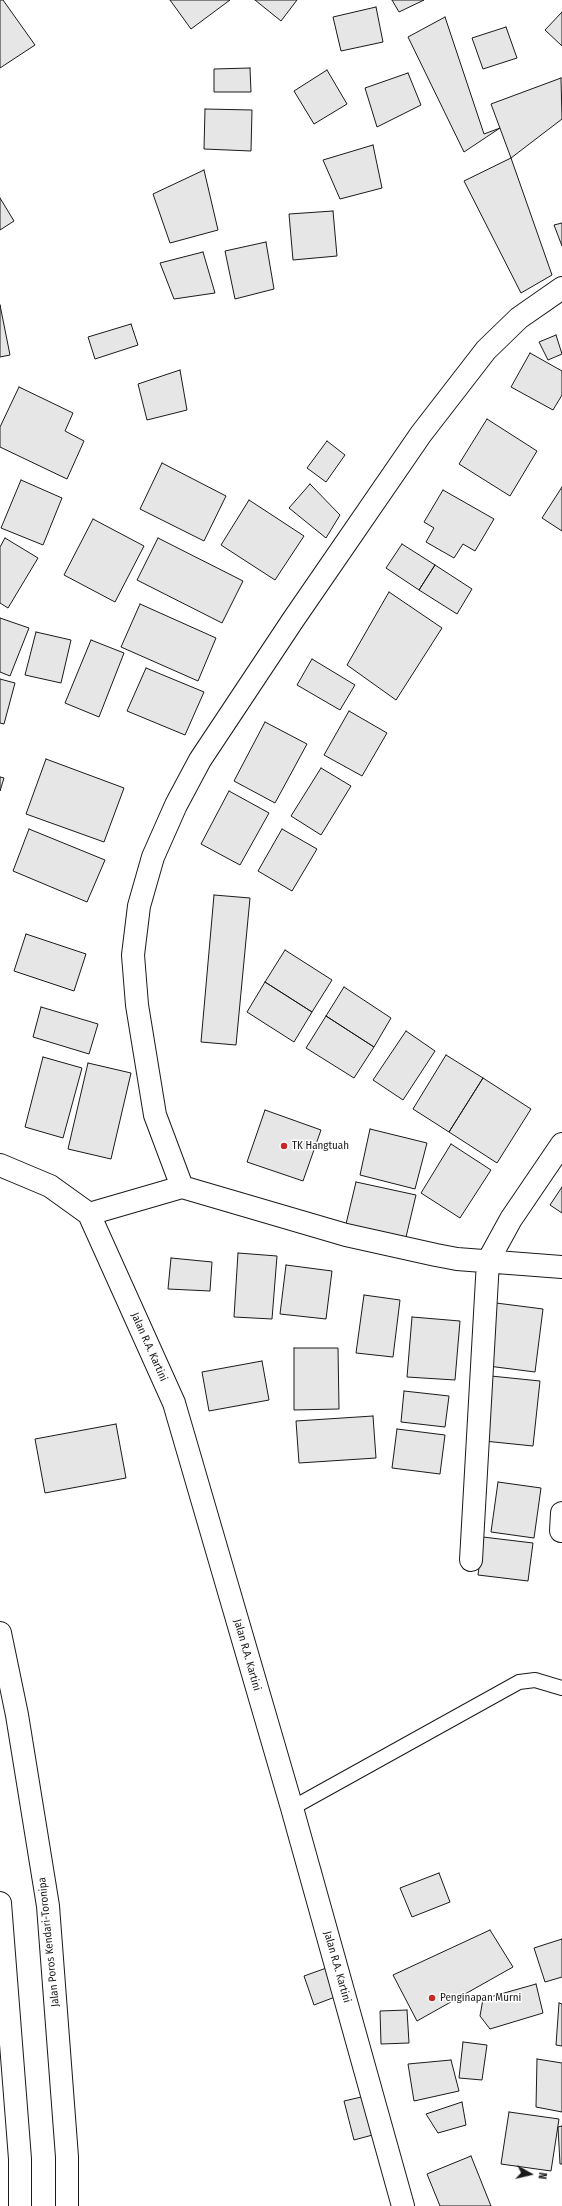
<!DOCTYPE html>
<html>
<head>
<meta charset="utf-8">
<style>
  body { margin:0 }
  #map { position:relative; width:562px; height:2206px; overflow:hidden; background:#fff; font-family:"Fira Sans Condensed",sans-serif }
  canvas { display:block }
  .north { position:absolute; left:510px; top:2154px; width:40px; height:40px; -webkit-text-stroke:3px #fff; paint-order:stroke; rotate:98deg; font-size:11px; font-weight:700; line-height:16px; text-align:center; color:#1a1a1a }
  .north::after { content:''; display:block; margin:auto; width:14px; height:18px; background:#1a1a1a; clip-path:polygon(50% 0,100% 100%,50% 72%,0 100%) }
</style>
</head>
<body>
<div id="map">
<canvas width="562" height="2206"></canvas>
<div class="north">N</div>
</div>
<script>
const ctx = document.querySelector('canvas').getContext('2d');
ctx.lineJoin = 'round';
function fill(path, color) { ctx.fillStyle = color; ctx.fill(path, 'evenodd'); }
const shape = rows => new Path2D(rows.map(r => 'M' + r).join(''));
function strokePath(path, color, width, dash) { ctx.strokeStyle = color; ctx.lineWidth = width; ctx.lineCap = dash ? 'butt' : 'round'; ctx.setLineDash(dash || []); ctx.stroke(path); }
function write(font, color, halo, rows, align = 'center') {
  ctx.font = font + ' "Fira Sans Condensed",sans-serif'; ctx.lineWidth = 3; ctx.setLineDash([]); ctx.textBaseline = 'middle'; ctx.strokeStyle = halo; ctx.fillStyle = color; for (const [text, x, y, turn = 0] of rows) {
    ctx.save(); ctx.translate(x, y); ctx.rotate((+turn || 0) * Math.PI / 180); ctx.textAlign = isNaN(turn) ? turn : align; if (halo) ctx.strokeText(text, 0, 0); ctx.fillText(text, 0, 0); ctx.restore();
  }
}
const building = shape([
  [0,0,3,0,35,45,0,68,0,0],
  [170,0,230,0,191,29,170,0],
  [255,0,297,0,281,21,255,0],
  [392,0,424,0,399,12,392,0],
  [376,7,383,42,341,51,333,17,376,7],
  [562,12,562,46,545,30,562,12],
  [445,17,484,134,500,128,464,152,408,37,445,17],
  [506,27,517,58,483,69,472,38,506,27],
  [250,68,251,92,214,92,214,69,250,68],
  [327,70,347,104,314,124,294,91,327,70],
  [408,73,421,105,377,127,365,88,408,73],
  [561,78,562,119,511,158,491,104,561,78],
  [205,109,252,110,251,151,204,149,205,109],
  [373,145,382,188,340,199,323,160,373,145],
  [511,158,552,275,521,293,464,181,511,158],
  [204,170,218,230,170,243,153,194,204,170],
  [0,198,14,221,0,230,0,198],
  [333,211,337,256,293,260,289,214,333,211],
  [562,223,562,246,554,225,562,223],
  [266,242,274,289,235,299,225,251,266,242],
  [203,252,215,293,174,299,160,263,203,252],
  [0,305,10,355,0,357,0,305],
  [131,324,138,345,95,359,88,337,131,324],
  [556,335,562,354,548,360,539,342,556,335],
  [530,353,562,371,562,395,553,410,511,387,530,353],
  [180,370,187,410,147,420,138,384,180,370],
  [19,387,73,413,65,431,84,441,67,479,0,447,0,427,19,387],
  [487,419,537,451,510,496,459,464,487,419],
  [327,441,345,455,326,482,307,468,327,441],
  [162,463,226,496,204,541,140,509,162,463],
  [21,480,62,498,43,545,1,528,21,480],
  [310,484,340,515,326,538,289,508,310,484],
  [562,487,562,531,542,518,562,487],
  [443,490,494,519,475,551,463,544,454,558,426,542,434,528,424,522,443,490],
  [249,500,304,536,275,580,221,545,249,500],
  [93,519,144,546,115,602,64,575,93,519],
  [5,538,38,558,8,608,0,603,0,547,5,538],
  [158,538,243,581,222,623,137,580,158,538],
  [402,544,435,565,419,590,386,568,402,544],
  [435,565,472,589,457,614,419,590,435,565],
  [389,592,442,628,396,700,347,665,389,592],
  [140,604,216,638,198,681,121,647,140,604],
  [0,618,29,628,10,676,0,672,0,618],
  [36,632,71,640,61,683,25,675,36,632],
  [91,640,124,653,99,717,65,703,91,640],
  [312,659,355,685,340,710,297,685,312,659],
  [146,668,204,692,185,735,127,711,146,668],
  [0,679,15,683,4,724,0,723,0,679],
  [349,711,387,733,362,776,324,755,349,711],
  [265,722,307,744,275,803,234,781,265,722],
  [46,759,124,788,104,842,26,814,46,759],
  [321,768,351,786,321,835,291,816,321,768],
  [0,777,4,778,0,791,0,777],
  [229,791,269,813,240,865,201,844,229,791],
  [29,829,105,860,87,902,13,871,29,829],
  [282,829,317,849,292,891,258,871,282,829],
  [214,895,250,898,236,1045,201,1042,214,895],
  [26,934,86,954,74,991,14,971,26,934],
  [285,950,332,980,312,1012,265,982,285,950],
  [265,982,312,1012,294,1042,247,1012,265,982],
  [344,987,391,1018,374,1047,326,1016,344,987],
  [41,1007,98,1024,89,1054,33,1037,41,1007],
  [326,1016,374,1047,354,1078,306,1048,326,1016],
  [406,1031,435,1051,403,1100,373,1080,406,1031],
  [446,1055,483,1078,449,1132,413,1109,446,1055],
  [43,1057,82,1068,63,1138,25,1127,43,1057],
  [88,1063,131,1073,111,1159,68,1149,88,1063],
  [483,1078,531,1109,497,1163,449,1132,483,1078],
  [265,1110,321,1130,303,1181,247,1162,265,1110],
  [370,1129,427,1143,415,1189,360,1175,370,1129],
  [451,1144,491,1170,460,1218,421,1193,451,1144],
  [356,1182,416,1195,406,1237,346,1224,356,1182],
  [562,1187,562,1213,550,1205,562,1187],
  [238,1253,277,1256,272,1319,234,1317,238,1253],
  [171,1258,212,1262,210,1291,168,1289,171,1258],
  [286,1265,332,1271,326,1319,280,1314,286,1265],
  [364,1295,400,1300,393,1357,356,1353,364,1295],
  [496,1303,543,1309,535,1372,488,1366,496,1303],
  [412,1317,460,1321,455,1380,407,1377,412,1317],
  [294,1348,338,1348,339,1409,294,1410,294,1348],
  [262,1361,269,1400,209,1411,202,1372,262,1361],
  [491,1376,540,1381,533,1446,484,1441,491,1376],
  [404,1391,449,1396,445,1427,401,1422,404,1391],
  [373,1416,376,1458,299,1463,296,1421,373,1416],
  [116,1424,126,1478,45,1493,35,1439,116,1424],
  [397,1429,445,1435,440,1474,392,1468,397,1429],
  [498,1482,541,1488,534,1538,491,1532,498,1482],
  [483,1537,533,1543,528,1581,478,1575,483,1537],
  [439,1873,450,1902,412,1917,400,1888,439,1873],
  [490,1930,513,1967,417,2021,393,1975,490,1930],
  [562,1939,562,1977,545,1982,534,1948,562,1939],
  [332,1966,343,1994,314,2005,304,1976,332,1966],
  [536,1984,543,2013,490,2029,480,2016,483,1999,536,1984],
  [559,2003,562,2004,562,2046,556,2045,559,2003],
  [407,2010,409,2043,381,2044,380,2011,407,2010],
  [463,2042,487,2045,482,2080,459,2078,463,2042],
  [537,2059,562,2063,562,2112,536,2107,537,2059],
  [451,2060,459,2091,414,2101,408,2064,451,2060],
  [370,2095,380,2133,354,2140,344,2101,370,2095],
  [462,2102,466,2125,438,2133,426,2114,462,2102],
  [509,2112,559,2119,551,2171,501,2164,509,2112],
  [562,2126,562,2164,560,2164,558,2127,562,2126],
  [471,2156,491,2206,440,2206,427,2174,471,2156]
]);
fill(building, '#e6e6e6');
strokePath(building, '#1a1a1a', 1);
const lane = shape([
  [292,1808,519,1682,535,1680,562,1688]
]);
const street = shape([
  [182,1187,155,1115,137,1005,133,955,139,906,153,857,176,805,200,760,293,620,421,434,486,350,519,318,562,288],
  [89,1214,182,1187,346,1235,436,1255,457,1259,562,1267],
  [561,1531,562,1513],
  [471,1560,488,1261,511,1219,562,1144]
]);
const secondary = shape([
  [0,1165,50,1186,89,1214,174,1403,292,1808,403,2206]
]);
const primary = shape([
  [0,1633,17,1715,48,1906,67,2157,67,2206],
  [0,1903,20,2159,20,2206]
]);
strokePath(lane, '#1a1a1a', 16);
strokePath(street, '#1a1a1a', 24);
strokePath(secondary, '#1a1a1a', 24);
strokePath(primary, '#1a1a1a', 24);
strokePath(lane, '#fff', 14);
strokePath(street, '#fff', 22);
strokePath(secondary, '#fff', 22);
strokePath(primary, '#fff', 22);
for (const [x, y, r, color] of [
  [284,1146,4,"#c62828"],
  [432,1998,4,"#c62828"]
]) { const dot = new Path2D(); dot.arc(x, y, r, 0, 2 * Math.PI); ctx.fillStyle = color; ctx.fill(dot); strokePath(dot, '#fff', 1.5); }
write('11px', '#1a1a1a', '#fff', [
  ["TK Hangtuah",292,1146],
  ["Penginapan Murni",440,1998]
], 'left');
write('11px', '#1a1a1a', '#fff', [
  ["Jalan R.A. Kartini",149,1347,66],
  ["Jalan R.A. Kartini",247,1655,74],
  ["Jalan Poros Kendari-Toronipa",49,1942,-96],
  ["Jalan R.A. Kartini",337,1967,74]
]);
</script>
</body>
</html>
